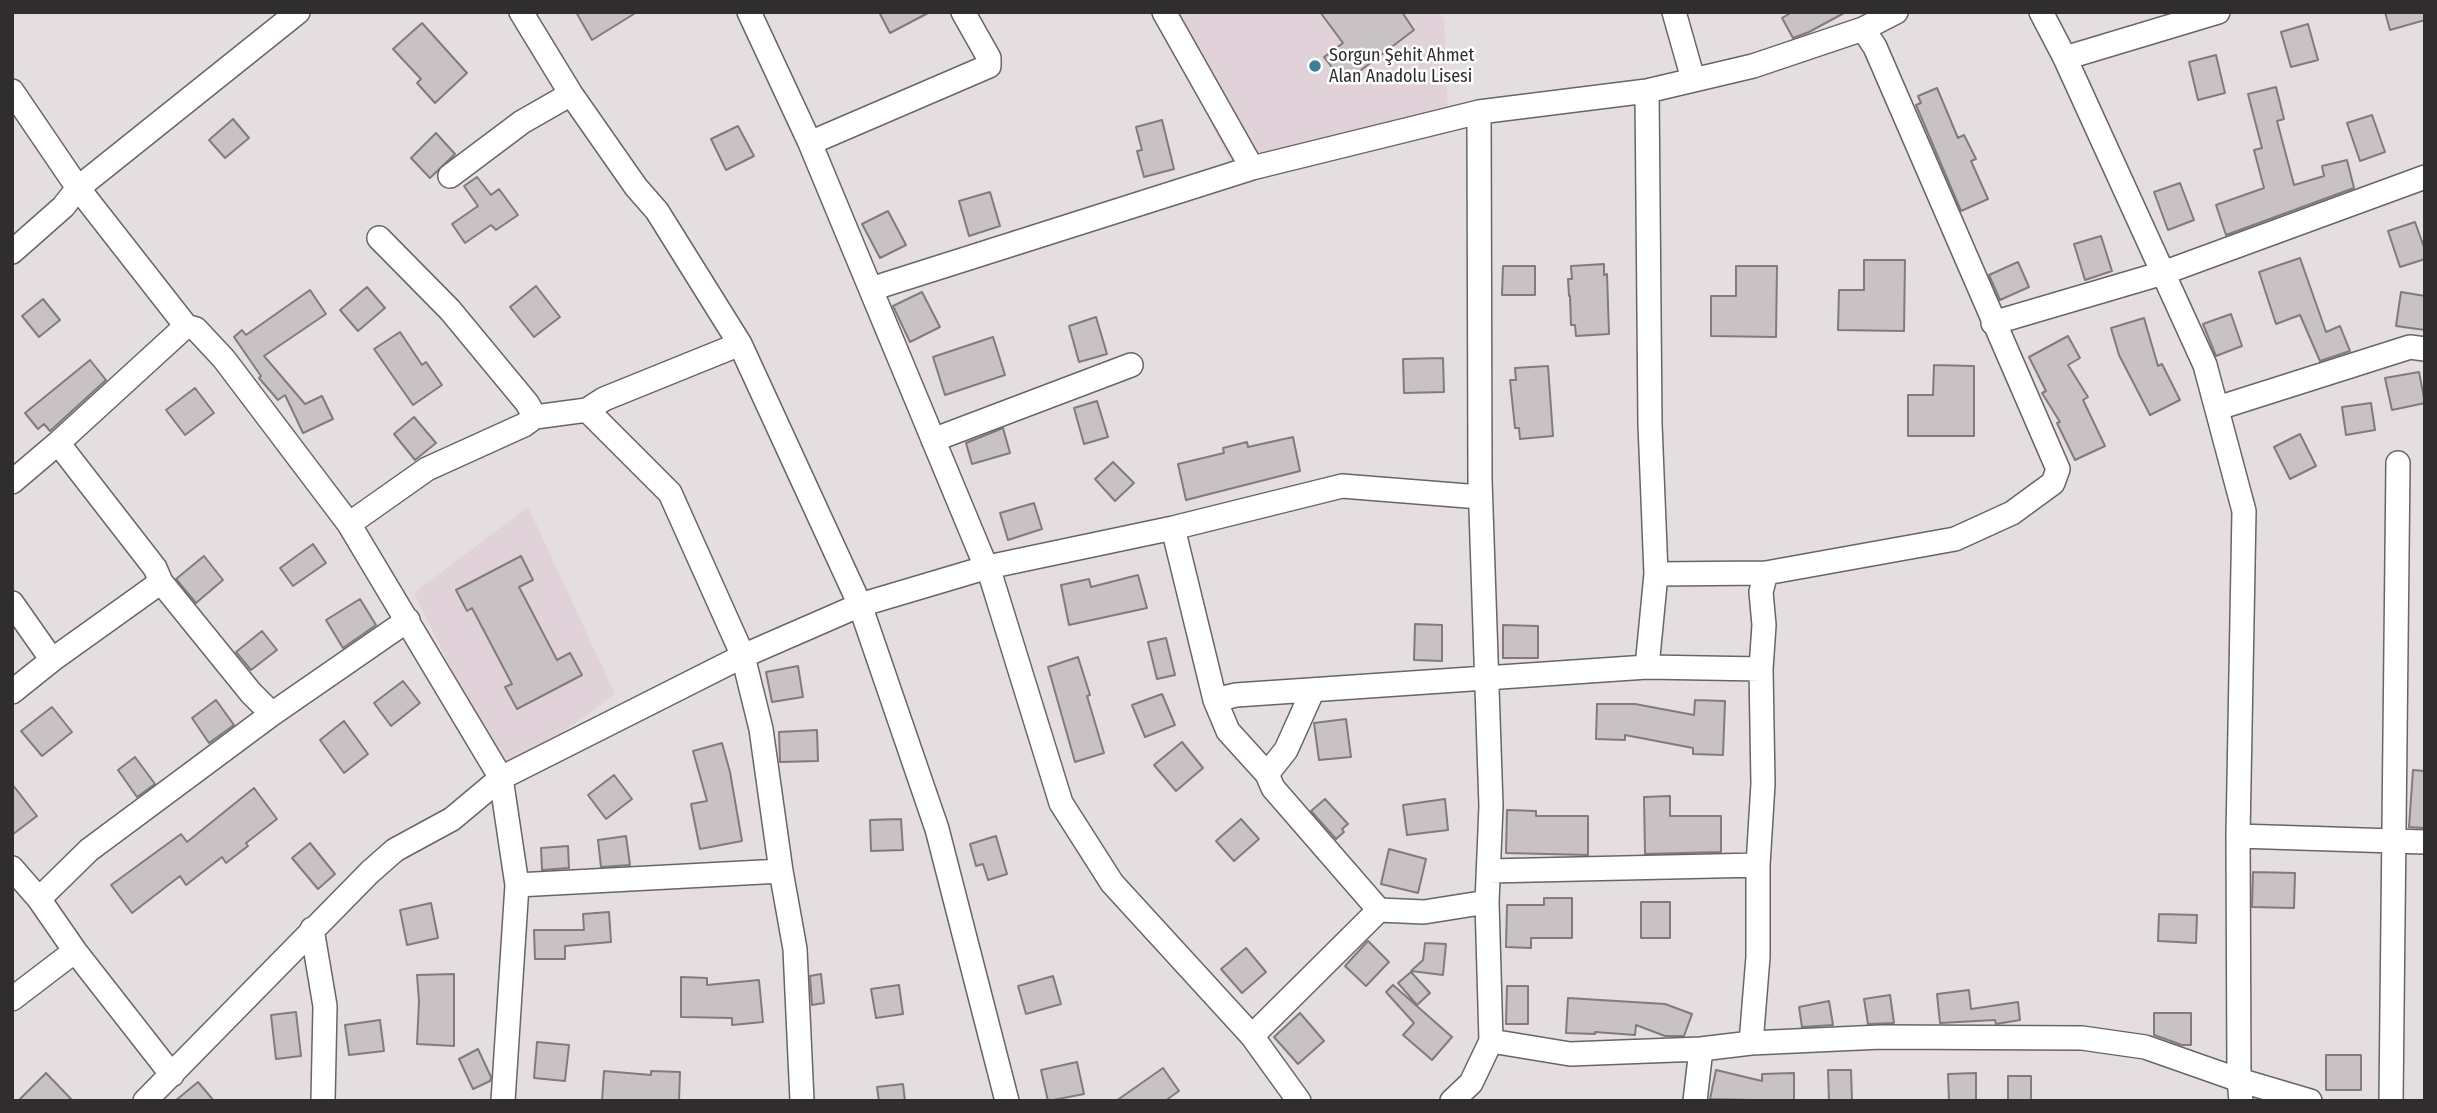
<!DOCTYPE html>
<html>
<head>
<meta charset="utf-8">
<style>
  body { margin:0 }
  #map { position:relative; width:2437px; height:1113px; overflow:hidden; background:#e4dee0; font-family:"Fira Sans Condensed",sans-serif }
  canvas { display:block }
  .frame { position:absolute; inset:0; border:14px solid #2f2d2e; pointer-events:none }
</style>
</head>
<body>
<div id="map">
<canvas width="2437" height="1113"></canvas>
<div class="frame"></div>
</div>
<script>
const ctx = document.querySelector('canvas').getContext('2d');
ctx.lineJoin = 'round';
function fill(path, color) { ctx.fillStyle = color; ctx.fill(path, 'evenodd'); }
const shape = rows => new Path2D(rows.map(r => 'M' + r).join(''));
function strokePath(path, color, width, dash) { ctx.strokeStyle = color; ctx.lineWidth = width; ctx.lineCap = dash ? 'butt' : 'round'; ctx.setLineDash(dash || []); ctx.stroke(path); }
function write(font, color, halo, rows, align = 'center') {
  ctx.font = font + ' "Fira Sans Condensed",sans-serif'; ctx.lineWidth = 5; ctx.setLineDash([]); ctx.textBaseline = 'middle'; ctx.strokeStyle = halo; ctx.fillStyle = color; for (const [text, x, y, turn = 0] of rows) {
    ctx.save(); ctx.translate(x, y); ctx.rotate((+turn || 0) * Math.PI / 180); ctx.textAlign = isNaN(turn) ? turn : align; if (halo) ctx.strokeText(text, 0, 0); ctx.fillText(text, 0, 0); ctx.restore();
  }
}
fill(shape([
  [1157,12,1438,12,1444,19,1448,112,1235,172],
  [528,507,615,694,516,766,495,758,414,593]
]), '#e0d2d8');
const building = shape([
  [576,12,637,12,592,40,576,12],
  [879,12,930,12,890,33,879,12],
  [1320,12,1402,12,1414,30,1344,83,1324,57,1343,43,1320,12],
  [1792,12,1846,12,1809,32,1793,38,1782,18,1792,12],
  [2385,12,2425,12,2425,20,2390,30,2385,12],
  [422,23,467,73,435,103,417,83,421,79,393,49,422,23],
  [2308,24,2318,60,2291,67,2281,32,2308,24],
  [2216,55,2225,93,2198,100,2189,62,2216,55],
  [2276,87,2284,119,2277,121,2294,185,2324,176,2322,166,2347,160,2354,188,2226,235,2216,205,2264,188,2254,150,2262,148,2248,94,2276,87],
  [1937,88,1958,138,1964,135,1976,159,1971,161,1988,199,1961,211,1916,105,1921,103,1918,96,1937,88],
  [2372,115,2385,152,2360,161,2347,123,2372,115],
  [233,119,249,138,225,158,209,140,233,119],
  [1162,120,1174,169,1144,177,1137,151,1142,150,1136,127,1162,120],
  [738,126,754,156,726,170,711,139,738,126],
  [436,133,455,154,430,178,411,158,436,133],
  [477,177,491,195,499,189,518,215,496,230,491,225,465,243,452,224,478,206,464,186,477,177],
  [2180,183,2194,220,2168,230,2154,192,2180,183],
  [990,192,1000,226,969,236,959,201,990,192],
  [888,211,906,245,880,258,862,224,888,211],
  [2415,222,2425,250,2425,259,2400,267,2388,231,2415,222],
  [2101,236,2112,271,2085,280,2074,244,2101,236],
  [2300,258,2326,332,2340,326,2350,351,2320,361,2300,315,2276,324,2259,272,2300,258],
  [1864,260,1905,260,1904,331,1838,330,1839,290,1864,290,1864,260],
  [2018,262,2029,287,2000,300,1989,275,2018,262],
  [1604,264,1604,275,1607,274,1609,334,1576,336,1575,325,1571,325,1570,296,1569,296,1568,279,1572,279,1571,266,1604,264],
  [1503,266,1535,266,1535,295,1502,295,1503,266],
  [1736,266,1777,266,1776,337,1711,336,1711,296,1736,296,1736,266],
  [536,286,560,317,534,337,510,307,536,286],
  [367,287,385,308,358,331,340,310,367,287],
  [310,290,326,314,264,356,305,404,322,396,333,419,303,433,285,395,278,400,259,378,261,376,234,337,242,330,246,335,310,290],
  [922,292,940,327,910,342,893,306,922,292],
  [2401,292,2425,296,2425,330,2396,326,2401,292],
  [43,299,60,320,39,337,22,316,43,299],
  [2231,314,2242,346,2216,356,2203,324,2231,314],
  [1096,317,1107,354,1079,362,1069,326,1096,317],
  [2144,318,2158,366,2162,364,2180,400,2150,415,2119,355,2111,328,2144,318],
  [400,332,422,365,426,362,442,385,413,405,374,349,400,332],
  [2068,336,2080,358,2068,365,2088,397,2083,400,2105,446,2075,460,2057,423,2060,422,2042,393,2046,391,2029,357,2068,336],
  [993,337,1005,375,945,395,933,357,993,337],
  [1443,358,1444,392,1404,393,1403,359,1443,358],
  [90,360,106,380,50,431,44,424,38,429,25,413,90,360],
  [1934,365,1974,366,1974,436,1908,436,1908,395,1933,395,1934,365],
  [1548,366,1553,436,1520,439,1519,428,1515,428,1510,380,1516,380,1515,368,1548,366],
  [2419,372,2425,403,2392,410,2385,378,2419,372],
  [195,388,214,413,185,435,166,410,195,388],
  [1097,401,1108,437,1084,444,1074,408,1097,401],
  [2371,403,2375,430,2346,435,2342,407,2371,403],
  [414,417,436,443,415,460,394,434,414,417],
  [1003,428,1010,453,972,464,966,443,1003,428],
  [2300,434,2316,466,2290,479,2274,447,2300,434],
  [1293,437,1300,471,1186,500,1178,464,1224,453,1223,448,1247,442,1248,447,1293,437],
  [1113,462,1134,483,1115,501,1095,479,1113,462],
  [1034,503,1042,529,1008,540,1000,513,1034,503],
  [313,544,326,563,293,586,280,568,313,544],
  [204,556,223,580,196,603,176,579,204,556],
  [521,556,533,580,519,587,557,660,570,653,582,675,517,709,505,687,512,684,472,608,467,611,456,590,521,556],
  [1138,575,1147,608,1069,625,1061,585,1089,579,1091,587,1138,575],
  [360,599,376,625,343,648,326,620,360,599],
  [1415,624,1442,625,1442,661,1414,660,1415,624],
  [1503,625,1538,626,1538,658,1503,658,1503,625],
  [262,631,277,650,251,670,236,652,262,631],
  [1166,638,1175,675,1157,679,1148,642,1166,638],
  [1078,657,1090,695,1087,696,1104,753,1075,762,1048,667,1078,657],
  [798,666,803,697,772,702,766,672,798,666],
  [403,681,420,703,391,726,374,703,403,681],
  [1162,694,1175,725,1145,737,1132,705,1162,694],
  [216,700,234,725,209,743,192,718,216,700],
  [1695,700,1725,701,1723,755,1693,754,1693,748,1625,735,1625,740,1596,739,1597,704,1635,704,1694,715,1695,700],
  [52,707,72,732,42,756,21,731,52,707],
  [1346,719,1351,757,1319,760,1314,723,1346,719],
  [344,721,368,754,344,773,320,740,344,721],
  [817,730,818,761,780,762,779,732,817,730],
  [1182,742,1203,768,1176,791,1154,765,1182,742],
  [722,743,730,772,742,841,700,849,691,804,707,801,693,751,722,743],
  [135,757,155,784,137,797,118,770,135,757],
  [2413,770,2425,771,2425,828,2409,827,2413,770],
  [614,775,632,799,606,819,588,795,614,775],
  [12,784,37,816,12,835,12,784],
  [254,788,277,819,246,843,248,846,226,863,222,857,186,885,180,876,132,913,111,885,181,834,187,842,254,788],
  [1670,796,1670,816,1721,816,1721,852,1645,854,1644,797,1670,796],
  [1325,799,1348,824,1342,829,1344,832,1336,839,1311,811,1325,799],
  [1445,799,1448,830,1407,835,1403,805,1445,799],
  [1507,810,1536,811,1536,816,1588,816,1588,855,1506,853,1507,810],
  [901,819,903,850,871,851,870,820,901,819],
  [1241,819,1259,839,1234,861,1216,841,1241,819],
  [626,836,630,865,601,867,598,840,626,836],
  [996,836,1007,874,988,880,983,864,976,866,970,844,996,836],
  [310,843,335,874,318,889,292,858,310,843],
  [568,846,569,868,542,870,541,848,568,846],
  [1389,849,1426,859,1418,893,1381,884,1389,849],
  [2253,872,2295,873,2294,908,2252,907,2253,872],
  [1544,898,1572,898,1572,938,1531,938,1531,948,1506,947,1507,905,1544,905,1544,898],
  [1641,902,1670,902,1670,938,1641,938,1641,902],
  [431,903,438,938,407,945,400,910,431,903],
  [609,912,611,942,565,946,565,959,535,959,534,930,584,930,583,914,609,912],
  [2159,914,2197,915,2196,943,2158,941,2159,914],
  [1368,941,1389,962,1366,986,1345,966,1368,941],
  [1425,943,1446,944,1443,975,1411,971,1423,960,1425,943],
  [1246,948,1266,972,1242,993,1221,969,1246,948],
  [1411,972,1430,993,1417,1005,1398,983,1411,972],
  [454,974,454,1046,417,1044,419,1001,417,975,454,974],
  [821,974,824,1003,812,1005,810,976,821,974],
  [1053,976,1061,1004,1026,1014,1018,986,1053,976],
  [681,977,707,978,707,985,759,980,763,1022,732,1025,732,1018,681,1017,681,977],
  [899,985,903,1014,876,1018,871,989,899,985],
  [1393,985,1452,1037,1432,1060,1403,1035,1414,1023,1386,992,1393,985],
  [1507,986,1528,986,1528,1024,1506,1024,1507,986],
  [1969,990,1971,1009,2018,1002,2020,1020,1996,1024,1995,1020,1940,1023,1937,994,1969,990],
  [1890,995,1894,1023,1868,1024,1864,999,1890,995],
  [1568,998,1665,1004,1692,1014,1684,1036,1665,1036,1636,1025,1635,1035,1595,1032,1595,1034,1566,1033,1568,998],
  [1829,1001,1833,1025,1802,1027,1799,1007,1829,1001],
  [296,1012,301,1056,276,1059,271,1015,296,1012],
  [1300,1013,1324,1041,1298,1064,1274,1037,1300,1013],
  [2154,1013,2191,1013,2191,1045,2182,1045,2154,1035,2154,1013],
  [380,1020,384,1051,349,1055,345,1025,380,1020],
  [537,1042,569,1045,565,1081,534,1078,537,1042],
  [478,1049,491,1077,490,1081,473,1089,459,1059,478,1049],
  [2326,1055,2361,1055,2361,1090,2326,1090,2326,1055],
  [1077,1062,1084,1094,1048,1101,1041,1070,1077,1062],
  [1163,1068,1179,1091,1165,1101,1116,1101,1163,1068],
  [1716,1070,1762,1081,1762,1074,1794,1073,1794,1101,1710,1099,1716,1070],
  [1828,1070,1851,1070,1852,1101,1829,1101,1828,1070],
  [604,1071,651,1075,651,1071,680,1072,679,1101,602,1101,604,1071],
  [46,1073,73,1101,18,1101,46,1073],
  [1976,1073,1976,1101,1949,1101,1948,1074,1976,1073],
  [2008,1076,2031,1076,2031,1101,2008,1101,2008,1076],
  [198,1082,214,1101,175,1101,198,1082],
  [903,1084,905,1101,879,1101,877,1087,903,1084]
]);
fill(building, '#c9c2c5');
strokePath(building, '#817b7d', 2);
const minor = shape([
  [521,12,571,94,636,187,657,211,740,344,860,605,937,829,1007,1101],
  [749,12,810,143,989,66,989,58,963,12],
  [1164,12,1252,168],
  [1674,12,1693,79],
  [2041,12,2065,58,2205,365,2244,511,2238,836,2239,1080,2241,1101],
  [2065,58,2218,12],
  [12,91,78,188,186,326,196,329,224,359,349,524,501,778,743,656,860,605,988,567,1173,528,1342,486,1480,497],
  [810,143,984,562,988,567,1061,803,1112,883,1252,1036,1299,1101],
  [450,176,522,122,571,94],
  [379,238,450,310,527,403,535,417],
  [12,252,63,207,78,188,298,12],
  [871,289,1252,168,1479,112,1647,91,1753,66,1863,29,1896,12],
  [1993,323,2163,273,2425,177],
  [2218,408,2410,347,2425,349],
  [587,410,670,493,743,656,761,729,781,871,795,949,802,1101],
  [933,440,1131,365],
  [58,443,155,568,161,582,251,693,272,714,408,620],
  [12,482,58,443,186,326],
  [349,524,427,469,524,425,535,417,587,410,604,399,740,344],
  [1173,528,1215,700,1228,731,1267,774,1273,788,1379,910],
  [1656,574,1766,573,1955,539,2012,513,2053,483,2058,469,1875,47,1863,29],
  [12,603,52,660,161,582],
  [1647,667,1656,574,1650,424,1647,91],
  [12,692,52,660],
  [1215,700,1236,695,1647,667,1761,669],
  [1267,774,1286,750,1313,690],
  [2238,836,2425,842],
  [12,868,39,899,75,951,172,1075],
  [1489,871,1758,865],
  [517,885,781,871],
  [39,899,89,850,272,714],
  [312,929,325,1006,323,1101],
  [12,999,75,951],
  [1252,1036,1379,910,1424,912,1487,902],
  [1491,1041,1570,1054,1701,1049,1751,1043,1881,1037,2082,1038,2145,1047,2239,1080,2310,1101],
  [1751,1043,1758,957,1758,865,1763,784,1761,669,1764,625,1761,592,1766,573],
  [145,1101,370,872,395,850,452,819,501,778,517,885,503,1101],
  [1452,1101,1471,1083,1491,1041,1487,902,1491,806,1480,480,1479,112],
  [1695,1101,1701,1049],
  [2391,1101,2398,463]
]);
strokePath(minor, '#696466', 26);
strokePath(minor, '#fff', 23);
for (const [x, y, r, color] of [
  [1315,66,7,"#3e8092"]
]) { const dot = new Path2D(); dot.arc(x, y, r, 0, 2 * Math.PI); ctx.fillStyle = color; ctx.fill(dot); strokePath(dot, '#fff', 2.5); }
write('18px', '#2f2d2e', '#fff', [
  ["Sorgun Şehit Ahmet",1329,56],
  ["Alan Anadolu Lisesi",1329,77]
], 'left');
</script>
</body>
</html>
